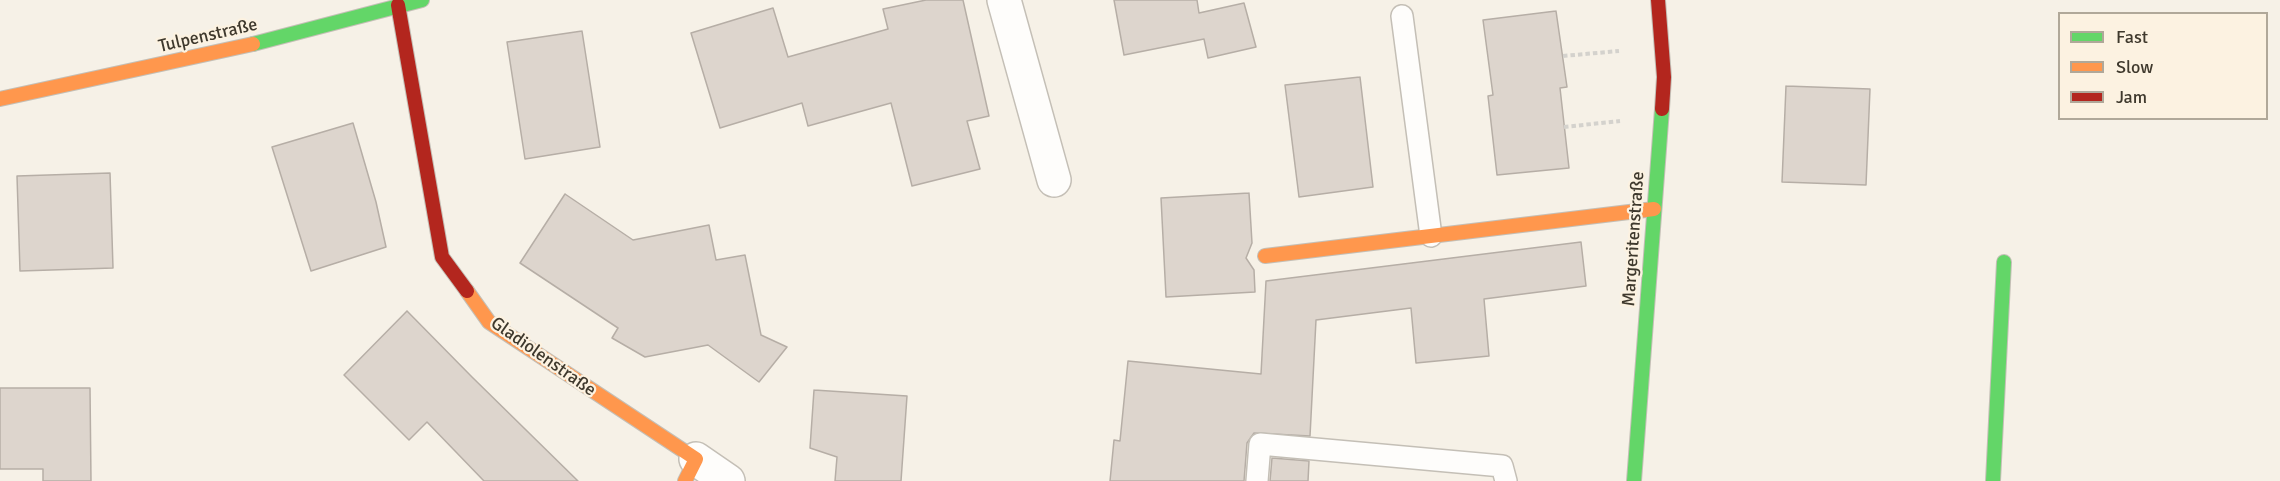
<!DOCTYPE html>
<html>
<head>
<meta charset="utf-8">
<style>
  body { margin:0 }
  #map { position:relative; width:2280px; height:481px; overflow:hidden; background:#f6f1e7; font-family:Signika,sans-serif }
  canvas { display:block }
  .legend { position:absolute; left:2058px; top:12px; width:210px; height:108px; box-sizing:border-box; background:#fcf2e1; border:2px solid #b0a899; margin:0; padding:8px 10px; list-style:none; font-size:18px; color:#3f392d }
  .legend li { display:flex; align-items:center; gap:12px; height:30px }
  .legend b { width:30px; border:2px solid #b0a899 }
</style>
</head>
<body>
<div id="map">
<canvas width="2280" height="481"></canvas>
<ul class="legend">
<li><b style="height:8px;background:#63d668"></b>Fast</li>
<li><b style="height:8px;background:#ff974d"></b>Slow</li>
<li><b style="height:8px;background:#b3261e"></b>Jam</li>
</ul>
</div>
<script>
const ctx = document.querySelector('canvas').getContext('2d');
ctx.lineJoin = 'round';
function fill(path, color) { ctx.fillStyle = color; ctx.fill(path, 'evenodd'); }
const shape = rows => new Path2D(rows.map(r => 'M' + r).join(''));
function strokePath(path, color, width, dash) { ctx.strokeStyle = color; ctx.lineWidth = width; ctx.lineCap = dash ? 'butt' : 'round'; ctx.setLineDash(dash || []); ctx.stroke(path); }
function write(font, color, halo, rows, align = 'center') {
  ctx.font = font + ' Signika,sans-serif'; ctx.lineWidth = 4.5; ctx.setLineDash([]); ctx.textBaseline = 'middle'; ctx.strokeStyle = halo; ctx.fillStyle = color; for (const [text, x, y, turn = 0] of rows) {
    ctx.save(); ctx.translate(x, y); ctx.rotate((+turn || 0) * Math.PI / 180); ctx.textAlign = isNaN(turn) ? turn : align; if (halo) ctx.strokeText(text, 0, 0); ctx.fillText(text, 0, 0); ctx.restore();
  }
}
const building = shape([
  [926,0,963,0,989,116,967,121,980,169,912,186,891,103,808,126,802,103,720,128,691,33,773,8,788,57,888,29,883,9,926,0],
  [1114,0,1197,0,1199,13,1244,3,1256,47,1208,58,1204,39,1124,55,1114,0],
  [1556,11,1567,87,1560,88,1569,168,1497,175,1488,96,1493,95,1483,20,1556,11],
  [582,31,600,147,525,159,507,42,582,31],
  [1360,77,1373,187,1299,197,1285,85,1360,77],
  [1786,86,1870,89,1866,185,1782,182,1786,86],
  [353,123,376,202,386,247,311,271,272,147,353,123],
  [110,173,113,268,20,271,17,176,110,173],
  [1249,193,1252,243,1246,258,1254,270,1255,292,1166,297,1161,198,1249,193],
  [565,194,633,240,709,225,716,260,745,255,761,335,787,347,759,382,708,345,645,357,612,338,618,328,520,263,565,194],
  [1581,242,1586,286,1484,299,1489,356,1416,363,1411,308,1316,320,1310,436,1254,433,1247,443,1244,481,1110,481,1114,440,1120,441,1128,361,1261,374,1266,281,1581,242],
  [407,311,472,377,578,481,484,481,427,422,409,440,344,375,407,311],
  [0,388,90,388,91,481,43,481,43,469,0,469,0,388],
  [814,390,907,396,901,481,835,481,837,457,810,448,814,390],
  [1272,458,1309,461,1308,481,1270,481,1272,458]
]);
fill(building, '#ddd5cd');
strokePath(building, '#b6aea6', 1.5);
const lane = shape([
  [1402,16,1431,236],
  [1257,481,1260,444,1502,466,1506,481]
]);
const street = shape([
  [1004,0,1054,180],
  [696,459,728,481]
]);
const fast = shape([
  [253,44,422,0],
  [1634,481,1662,109],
  [1993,481,2004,262]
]);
const slow = shape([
  [0,99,253,44],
  [1265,256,1654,209],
  [467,291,489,322,696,459,685,481]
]);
const jam = shape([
  [1658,0,1664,77,1662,109],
  [398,5,442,257,467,291]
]);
strokePath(lane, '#c4bfb6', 24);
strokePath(street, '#c4bfb6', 36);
strokePath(fast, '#c4bfb6', 16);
strokePath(slow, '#c4bfb6', 16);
strokePath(jam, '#c4bfb6', 16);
strokePath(shape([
  [1563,56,1619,51],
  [1564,127,1620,121]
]), '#d4d2cd', 4, [4.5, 3]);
strokePath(lane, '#fefdfb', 21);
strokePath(street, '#fefdfb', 33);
strokePath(fast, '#63d668', 14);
strokePath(slow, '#ff974d', 14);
strokePath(jam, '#b3261e', 14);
write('18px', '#3f392d', '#fcf2e1', [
  ["Tulpenstraße",208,36,-13],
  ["Margeritenstraße",1634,239,-86],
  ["Gladiolenstraße",543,357,35]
]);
</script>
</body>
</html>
